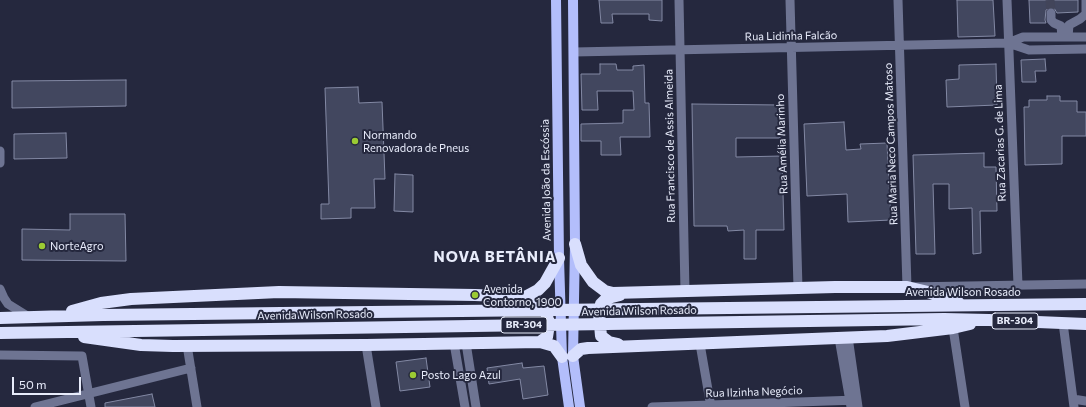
<!DOCTYPE html>
<html>
<head>
<meta charset="utf-8">
<style>
  body { margin:0 }
  #map { position:relative; width:1086px; height:407px; overflow:hidden; background:#25283e; font-family:Commissioner,sans-serif }
  canvas { display:block }
  .scale { position:absolute; left:12px; top:377px; width:69px; height:18px; box-sizing:border-box; border:2px solid #e8ecfb; border-top:0; padding-left:5px; font-size:12px; line-height:14px; white-space:nowrap; color:#e8ecfb; -webkit-text-stroke:3px #25283e; paint-order:stroke }
</style>
</head>
<body>
<div id="map">
<canvas width="1086" height="407"></canvas>
<div class="scale">50 m</div>
</div>
<script>
const ctx = document.querySelector('canvas').getContext('2d');
ctx.lineJoin = 'round';
function fill(path, color) { ctx.fillStyle = color; ctx.fill(path, 'evenodd'); }
const shape = rows => new Path2D(rows.map(r => 'M' + r).join(''));
function strokePath(path, color, width, dash) { ctx.strokeStyle = color; ctx.lineWidth = width; ctx.lineCap = dash ? 'butt' : 'round'; ctx.setLineDash(dash || []); ctx.stroke(path); }
function write(font, color, halo, rows, align = 'center') {
  ctx.font = font + ' Commissioner,sans-serif'; ctx.lineWidth = 4; ctx.setLineDash([]); ctx.textBaseline = 'middle'; ctx.strokeStyle = halo; ctx.fillStyle = color; for (const [text, x, y, turn = 0] of rows) {
    ctx.save(); ctx.translate(x, y); ctx.rotate((+turn || 0) * Math.PI / 180); ctx.textAlign = isNaN(turn) ? turn : align; if (halo) ctx.strokeText(text, 0, 0); ctx.fillText(text, 0, 0); ctx.restore();
  }
}
const building = shape([
  [599,0,662,0,662,21,649,20,649,14,612,14,613,23,601,23,599,0],
  [957,0,993,0,995,36,958,37,957,0],
  [1029,0,1078,0,1078,12,1057,13,1054,8,1051,7,1046,10,1045,20,1046,23,1030,23,1029,0],
  [1045,59,1046,71,1035,71,1036,82,1022,82,1021,60,1045,59],
  [600,64,616,64,617,70,633,70,633,66,644,65,645,103,649,103,650,137,620,137,621,155,601,155,601,141,581,141,581,124,623,123,623,110,634,110,633,91,597,91,598,110,582,110,581,74,600,74,600,64],
  [996,64,997,105,947,107,946,80,959,79,959,65,996,64],
  [126,80,126,106,12,108,12,81,126,80],
  [358,87,359,103,382,102,385,179,374,179,375,208,351,208,351,218,321,219,321,204,329,204,325,88,358,87],
  [1047,96,1060,96,1060,101,1077,101,1077,112,1086,112,1086,136,1062,136,1062,164,1025,165,1024,107,1029,107,1029,100,1047,100,1047,96],
  [692,104,780,105,780,138,736,138,736,157,782,156,784,230,756,230,756,259,744,259,744,230,728,231,727,226,694,226,692,104],
  [844,122,846,150,861,149,860,144,887,143,891,220,848,222,847,194,807,196,804,124,844,122],
  [66,133,67,158,14,159,14,134,66,133],
  [984,153,984,167,996,167,997,211,980,211,981,253,973,254,972,208,949,209,949,184,933,184,935,254,916,254,913,155,984,153],
  [395,174,413,175,413,212,394,211,395,174],
  [70,214,125,214,126,261,22,260,22,229,70,230,70,214],
  [426,358,430,387,400,391,396,362,426,358],
  [522,363,523,368,544,366,548,395,523,399,520,379,489,384,487,368,522,363],
  [152,394,155,407,105,407,105,403,152,394]
]);
fill(building, '#42475f');
strokePath(building, '#8389a4', 1);
strokePath(shape([
  [1050,0,1051,13]
]), '#42455a', 9, [9, 4.5]);
strokePath(shape([
  [679,0,685,291],
  [790,0,798,288],
  [898,0,907,287,1086,284],
  [1007,0,1018,285],
  [1051,13,1051,20,1054,23,1061,26,1062,37],
  [1068,37,1069,25,1080,19,1086,14,1086,0],
  [1008,43,1029,50,1086,49],
  [574,52,1008,43,1023,37,1086,37],
  [0,151,0,163],
  [0,289,4,298,8,304,29,317],
  [1063,323,1074,407],
  [953,328,965,407],
  [848,337,858,407],
  [839,338,851,407],
  [454,343,465,407],
  [466,343,476,407],
  [700,344,711,407],
  [187,345,197,407],
  [366,345,376,407],
  [0,355,82,356,91,407],
  [1073,399,1086,401],
  [35,407,191,368],
  [652,407,857,400]
]), '#6e7492', 9);
strokePath(shape([
  [556,0,559,258,562,357,569,407],
  [573,0,575,244,573,356,580,407]
]), '#b3befb', 10);
strokePath(shape([
  [575,244,581,265,593,282,605,291,613,293,835,287,907,287,928,292,958,302],
  [525,297,538,290,545,283,559,258],
  [72,311,101,303,131,299,279,292,475,295,525,297,534,300,540,303,546,312,549,324,547,337,540,342],
  [0,318,103,315,1086,304],
  [0,333,944,319,989,320,1086,324],
  [84,337,141,345,173,346,366,345,540,342,554,346,562,357],
  [618,344,609,342,601,336,599,313,601,304,605,300,608,298,620,295],
  [573,356,581,349,588,348,887,336,953,328,970,324]
]), '#d9dffd', 12);
for (const [x, y, r, color] of [
  [355,141,4,"#9bcb33"],
  [42,246,4,"#9bcb33"],
  [475,295,4,"#9bcb33"],
  [413,375,4,"#9bcb33"]
]) { const dot = new Path2D(); dot.arc(x, y, r, 0, 2 * Math.PI); ctx.fillStyle = color; ctx.fill(dot); strokePath(dot, '#25283e', 1.5); }
for (const [x, y, w] of [
  [1015,321,46],
  [524,325,46]
]) { const box = new Path2D(); box.roundRect(x - w / 2, y - 8, w, 16, 3); ctx.fillStyle = '#25283e'; ctx.fill(box); strokePath(box, '#e8ecfb', 1); }
write('bold 10px', '#e8ecfb', null, [
  ["BR-304",1015,321],
  ["BR-304",524,325]
]);
write('11px', '#e8ecfb', '#25283e', [
  ["Rua Lidinha Falcão",791,36,-1],
  ["Rua Zacarias G. de Lima",1000,143,-92],
  ["Rua Amélia Marinho",782,144,-92],
  ["Rua Maria Neco Campos Matoso",891,144,-92],
  ["Rua Francisco de Assis Almeida",670,146,-91],
  ["Avenida João da Escóssia",546,180,-91],
  ["Avenida Wilson Rosado",963,292],
  ["Avenida Wilson Rosado",639,311,-1],
  ["Avenida Wilson Rosado",315,315,-1],
  ["Rua Ilzinha Negócio",754,392,-2]
]);
write('11px', '#e8ecfb', '#25283e', [
  ["Normando",363,135],
  ["Renovadora de Pneus",363,148],
  ["NorteAgro",50,246],
  ["Avenida",483,289],
  ["Contorno, 1900",483,302],
  ["Posto Lago Azul",421,375]
], 'left');
ctx.letterSpacing = '1px';
write('bold 15px', '#e8ecfb', '#25283e', [
  ["NOVA BETÂNIA",495,257]
]);
ctx.letterSpacing = '0px';
</script>
</body>
</html>
